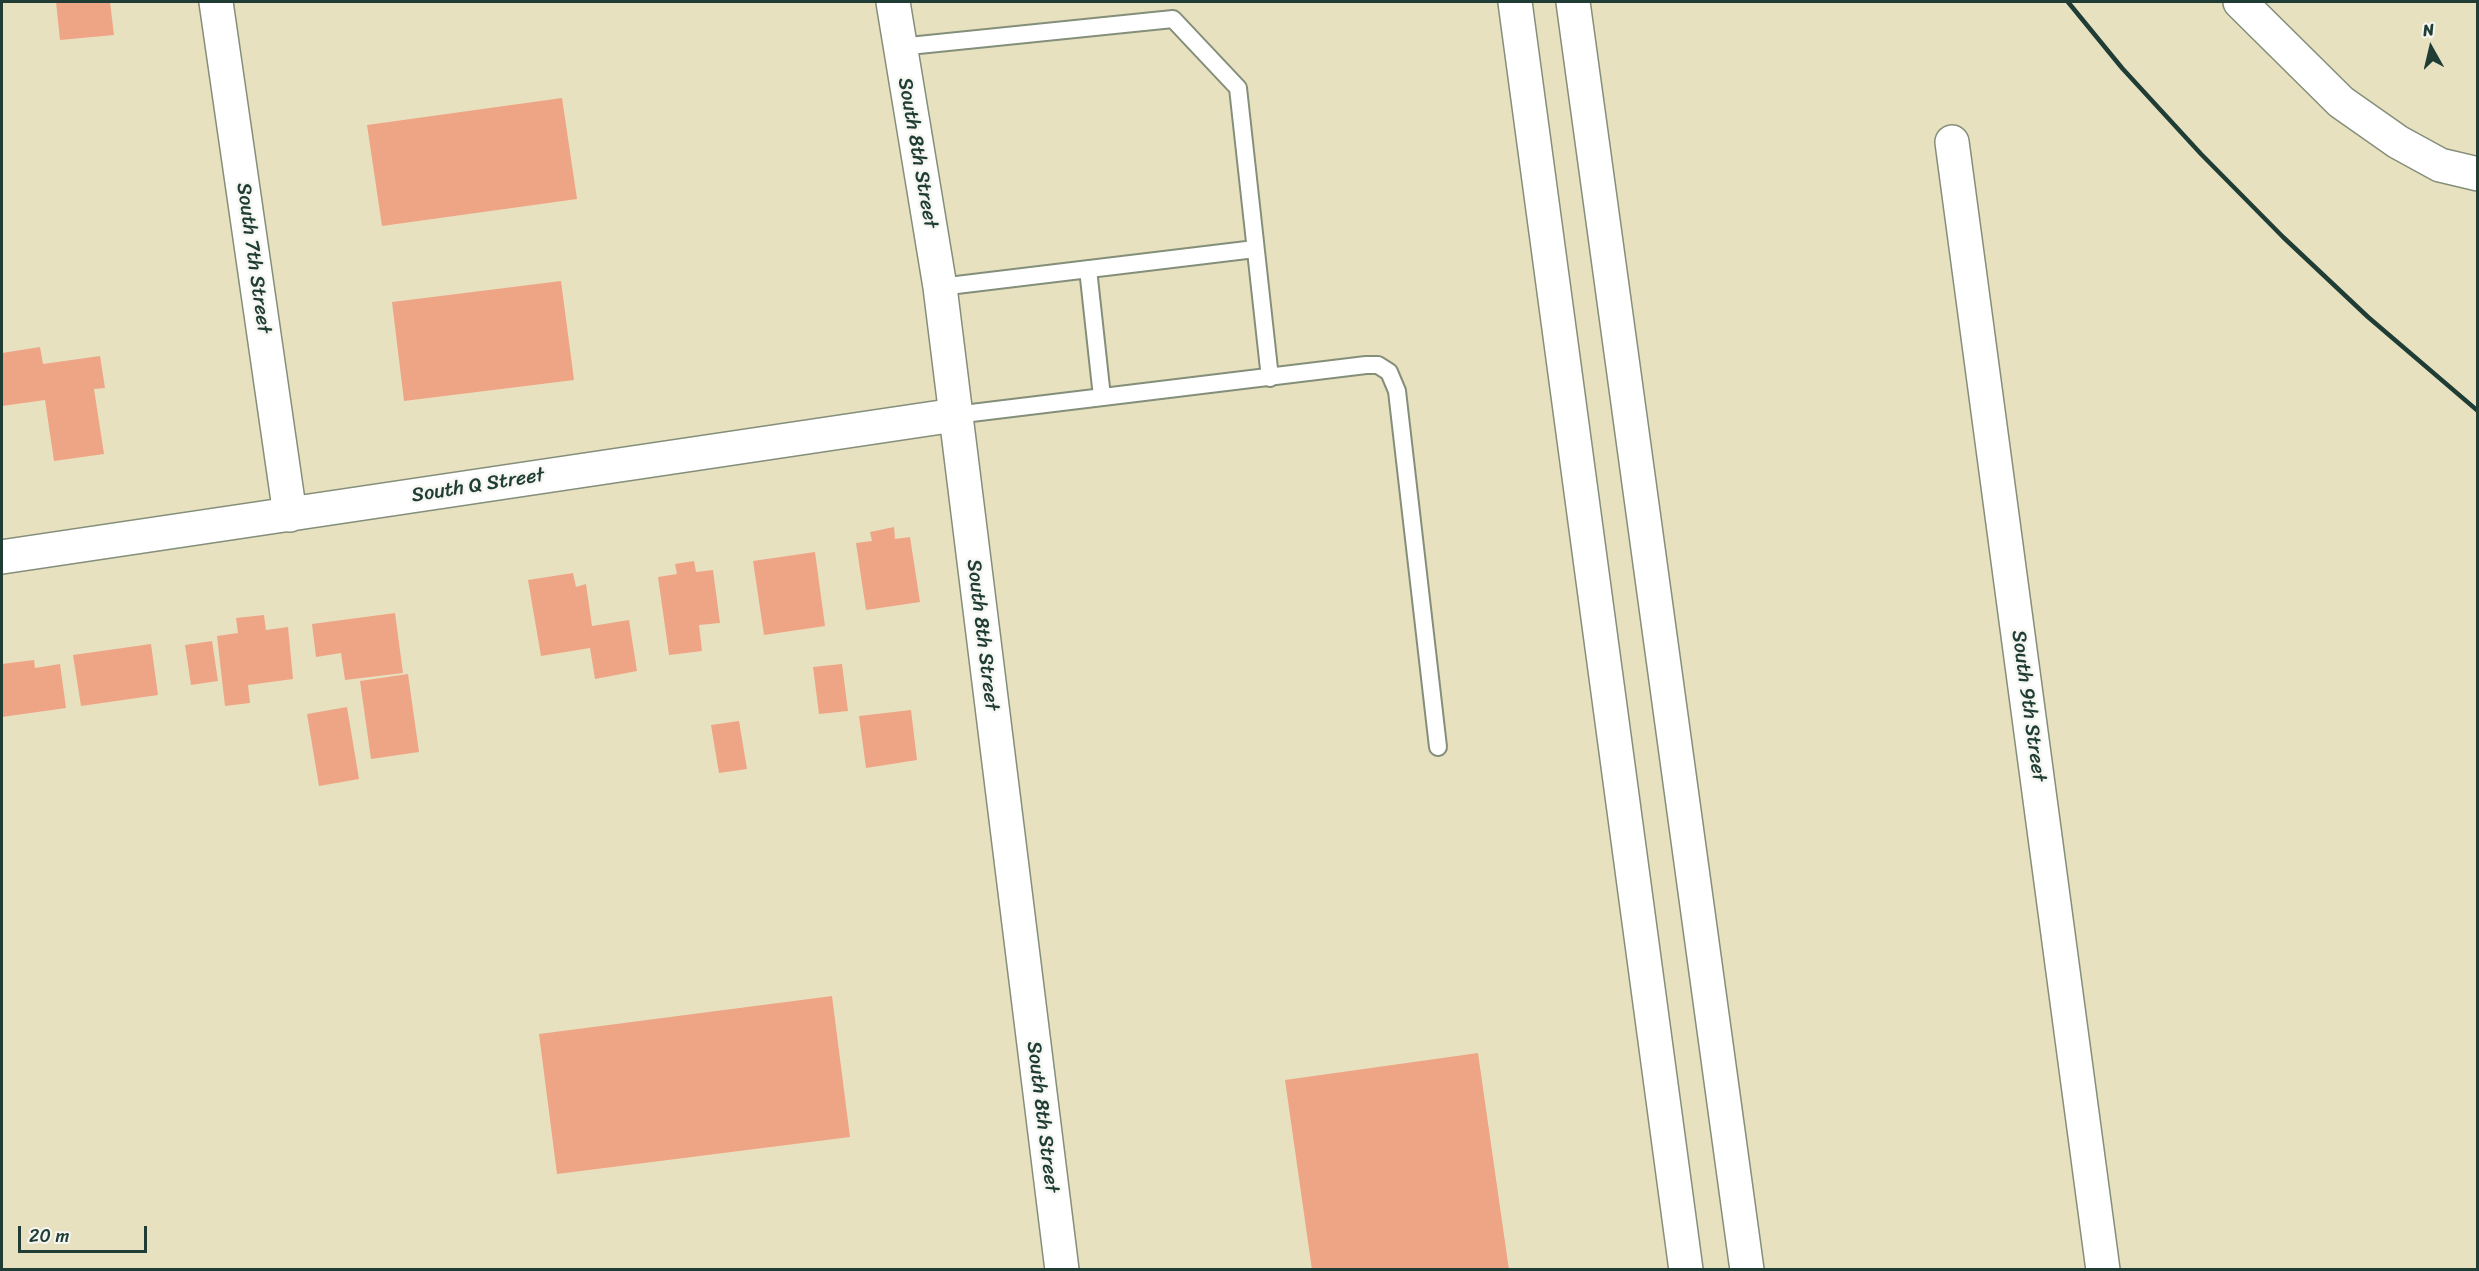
<!DOCTYPE html>
<html>
<head>
<meta charset="utf-8">
<style>
  body { margin:0 }
  #map { position:relative; width:2479px; height:1271px; overflow:hidden; background:#e8e1c0; font-family:Sriracha,sans-serif }
  canvas { display:block }
  .frame { position:absolute; inset:0; border:3px solid #1f3d34; pointer-events:none }
  .north { position:absolute; left:2401px; top:18px; width:60px; height:60px; -webkit-text-stroke:4px #f6f6f2; paint-order:stroke; rotate:352deg; font-size:16px; font-weight:700; line-height:24px; text-align:center; color:#1f3d34 }
  .north::after { content:''; display:block; margin:auto; width:21px; height:27px; background:#1f3d34; clip-path:polygon(50% 0,100% 100%,50% 72%,0 100%) }
  .scale { position:absolute; left:18px; top:1226px; width:129px; height:27px; box-sizing:border-box; border:3px solid #1f3d34; border-top:0; padding-left:8px; font-size:18px; line-height:21px; white-space:nowrap; color:#1f3d34; -webkit-text-stroke:4px #f6f6f2; paint-order:stroke }
</style>
</head>
<body>
<div id="map">
<canvas width="2479" height="1271"></canvas>
<div class="frame"></div>
<div class="north">N</div>
<div class="scale">20 m</div>
</div>
<script>
const ctx = document.querySelector('canvas').getContext('2d');
ctx.lineJoin = 'round';
function fill(path, color) { ctx.fillStyle = color; ctx.fill(path, 'evenodd'); }
const shape = rows => new Path2D(rows.map(r => 'M' + r).join(''));
function strokePath(path, color, width, dash) { ctx.strokeStyle = color; ctx.lineWidth = width; ctx.lineCap = dash ? 'butt' : 'round'; ctx.setLineDash(dash || []); ctx.stroke(path); }
function write(font, color, halo, rows, align = 'center') {
  ctx.font = font + ' Sriracha,sans-serif'; ctx.lineWidth = 5; ctx.setLineDash([]); ctx.textBaseline = 'middle'; ctx.strokeStyle = halo; ctx.fillStyle = color; for (const [text, x, y, turn = 0] of rows) {
    ctx.save(); ctx.translate(x, y); ctx.rotate((+turn || 0) * Math.PI / 180); ctx.textAlign = isNaN(turn) ? turn : align; if (halo) ctx.strokeText(text, 0, 0); ctx.fillText(text, 0, 0); ctx.restore();
  }
}
fill(shape([
  [56,2,110,2,114,35,60,40],
  [562,98,577,199,382,226,367,125],
  [561,281,574,380,404,401,392,302],
  [40,347,43,364,100,356,105,388,94,389,104,454,54,461,45,400,2,406,2,353],
  [894,527,895,539,910,537,920,602,866,610,856,543,872,541,870,532],
  [815,552,825,626,764,635,753,561],
  [694,561,696,572,713,570,720,623,699,625,702,651,669,655,658,577,677,574,675,564],
  [573,573,576,587,586,584,592,626,629,620,637,671,595,679,590,648,541,656,528,580],
  [395,613,403,673,345,680,341,653,316,657,312,624],
  [264,615,266,630,288,627,293,679,248,685,250,703,225,706,217,636,238,633,236,618],
  [212,641,218,681,191,685,185,645],
  [151,644,158,695,81,706,73,655],
  [34,660,35,668,60,664,66,708,2,717,2,664],
  [842,664,848,711,819,714,813,667],
  [408,674,419,752,371,759,360,681],
  [347,707,359,779,319,786,307,714],
  [911,710,917,760,866,768,859,716],
  [739,721,747,769,719,773,711,725],
  [832,996,850,1137,557,1174,539,1034],
  [1478,1053,1509,1270,1312,1270,1285,1080]
]), '#eea586');
const lane = shape([
  [899,47,1173,19,1238,88,1270,378],
  [1088,269,1102,397],
  [940,287,1255,249],
  [955,415,1366,365,1378,365,1389,372,1397,391,1438,747]
]);
const street = shape([
  [216,2,290,515],
  [893,2,940,287,1062,1270],
  [2240,2,2341,102,2398,142,2440,165,2478,174],
  [1952,142,2103,1270],
  [2,557,955,415]
]);
const highway = shape([
  [1515,2,1686,1270],
  [1573,2,1747,1270]
]);
strokePath(lane, '#848f7a', 20);
strokePath(street, '#848f7a', 36);
strokePath(highway, '#848f7a', 36);
strokePath(lane, '#fff', 16);
strokePath(street, '#fff', 33);
strokePath(highway, '#fff', 33);
strokePath(shape([
  [2068,2,2122,68,2201,154,2283,237,2368,317,2478,411]
]), '#1f3d34', 4.5);
write('20px', '#1f3d34', '#f6f6f2', [
  ["South 8th Street",917,153,80],
  ["South 7th Street",253,258,82],
  ["South Q Street",478,486,-9],
  ["South 8th Street",982,635,83],
  ["South 9th Street",2028,706,82],
  ["South 8th Street",1042,1117,83]
]);
</script>
</body>
</html>
